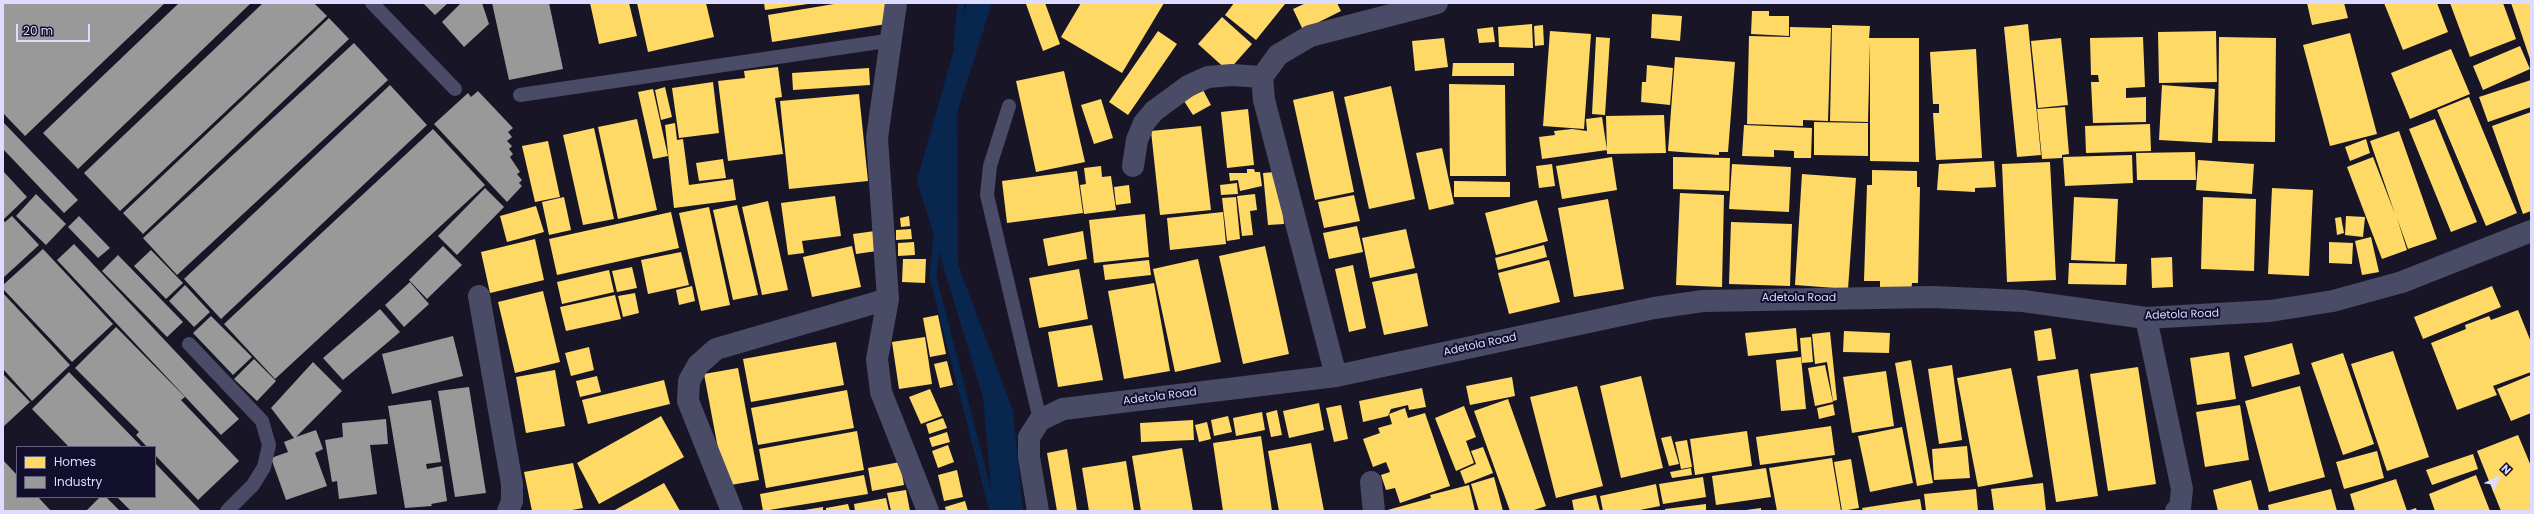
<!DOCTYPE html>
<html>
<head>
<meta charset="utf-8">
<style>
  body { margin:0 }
  #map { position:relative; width:2534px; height:514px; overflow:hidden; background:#181626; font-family:Poppins,sans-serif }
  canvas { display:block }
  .frame { position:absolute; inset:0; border:4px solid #dddbff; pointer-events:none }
  .legend { position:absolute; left:16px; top:446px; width:140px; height:52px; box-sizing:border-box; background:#120f2d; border:1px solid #636181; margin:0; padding:5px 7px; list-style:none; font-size:12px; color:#dddbff }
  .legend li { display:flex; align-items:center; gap:8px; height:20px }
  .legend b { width:20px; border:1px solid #636181 }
  .north { position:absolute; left:2478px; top:458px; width:40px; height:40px; -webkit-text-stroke:3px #120f2d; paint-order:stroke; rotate:44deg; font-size:11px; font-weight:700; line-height:16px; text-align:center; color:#dddbff }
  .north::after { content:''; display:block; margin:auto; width:14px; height:18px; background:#dddbff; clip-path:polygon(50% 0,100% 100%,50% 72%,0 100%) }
  .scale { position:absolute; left:16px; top:24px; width:74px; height:18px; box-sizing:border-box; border:2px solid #dddbff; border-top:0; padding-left:5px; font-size:12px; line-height:14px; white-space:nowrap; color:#dddbff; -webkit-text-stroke:3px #120f2d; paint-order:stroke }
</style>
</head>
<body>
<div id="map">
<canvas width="2534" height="514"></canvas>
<div class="frame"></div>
<ul class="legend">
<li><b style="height:11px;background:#ffd966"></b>Homes</li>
<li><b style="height:11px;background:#999"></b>Industry</li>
</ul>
<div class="north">N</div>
<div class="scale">20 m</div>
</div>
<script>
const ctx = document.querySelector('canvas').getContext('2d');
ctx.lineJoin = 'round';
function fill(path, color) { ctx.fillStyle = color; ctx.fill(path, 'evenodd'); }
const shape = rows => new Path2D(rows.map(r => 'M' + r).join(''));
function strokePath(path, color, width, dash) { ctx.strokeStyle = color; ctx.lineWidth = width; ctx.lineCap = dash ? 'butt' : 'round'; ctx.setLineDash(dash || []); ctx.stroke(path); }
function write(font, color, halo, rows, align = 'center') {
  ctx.font = font + ' Poppins,sans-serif'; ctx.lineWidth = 4; ctx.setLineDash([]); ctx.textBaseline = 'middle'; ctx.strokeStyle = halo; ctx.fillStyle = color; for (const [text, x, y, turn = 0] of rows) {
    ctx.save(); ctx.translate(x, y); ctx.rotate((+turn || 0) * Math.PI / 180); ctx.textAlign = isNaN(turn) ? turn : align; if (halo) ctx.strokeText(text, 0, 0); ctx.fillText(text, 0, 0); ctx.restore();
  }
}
fill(shape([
  [967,3,992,3,957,113,958,265,1013,411,1023,511,993,511,983,397,917,180]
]), '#09264f');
fill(shape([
  [590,3,629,3,637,36,599,44],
  [637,3,706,3,714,37,648,52],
  [764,3,808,3,808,4,765,10],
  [840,3,890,3,893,23,772,42,768,15],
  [1030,3,1045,3,1060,44,1043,51,1026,4],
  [1081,3,1164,3,1122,73,1061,37],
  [1234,3,1283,3,1285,4,1256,40,1225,15],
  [1306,3,1337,3,1341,11,1303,30,1293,9],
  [2307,3,2344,3,2348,18,2312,25],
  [2384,3,2437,3,2448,32,2403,50],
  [2450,3,2503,3,2516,39,2470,57],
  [2511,3,2531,3,2531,62],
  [1752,11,1769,11,1769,16,1789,16,1789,36,1751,34],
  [1652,14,1682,16,1680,41,1651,38],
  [1222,17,1252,44,1228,71,1198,44],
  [1532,24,1533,48,1499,47,1498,27],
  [2028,24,2041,155,2017,157,2004,27],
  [1543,25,1544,45,1535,46,1534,26],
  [1832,25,1870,26,1869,38,1919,38,1919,162,1870,161,1870,42,1868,122,1830,121],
  [1493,27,1495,42,1479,43,1477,29],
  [1790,27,1831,28,1828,121,1803,120,1803,126,1747,124,1749,36,1790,37],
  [1158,31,1177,44,1128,115,1109,102],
  [1550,31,1591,34,1584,129,1543,126],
  [2216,31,2217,82,2159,83,2158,32],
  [2350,33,2377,134,2330,146,2303,45],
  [1596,37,1610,38,1605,115,1592,114],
  [2143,37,2145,87,2126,88,2126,98,2146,97,2146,122,2093,123,2091,82,2099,82,2098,75,2091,75,2090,38],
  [2219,37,2276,38,2275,142,2218,141],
  [1444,38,1448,67,1415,71,1412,41],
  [2061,38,2068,105,2038,108,2031,41],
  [2520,46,2530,69,2483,90,2473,66],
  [1976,49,1982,158,1936,160,1933,113,1939,113,1939,104,1933,104,1930,52],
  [2451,49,2470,94,2410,119,2391,73],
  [1675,57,1735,62,1728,152,1719,152,1719,155,1668,151],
  [1453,63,1514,63,1514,76,1452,76],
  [1647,65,1673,68,1670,105,1641,102,1642,82,1646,82],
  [778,67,782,97,775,98,783,154,728,161,718,81,745,78,744,71],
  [869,68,870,85,793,90,792,73],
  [1064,71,1085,162,1036,172,1016,81],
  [2531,80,2531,107,2488,122,2479,97],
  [713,82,719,133,679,138,672,88],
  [1449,84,1505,85,1506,176,1450,176],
  [2162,85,2215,89,2212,143,2159,140],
  [1391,86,1415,199,1369,209,1344,97],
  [665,87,672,117,661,120,655,90],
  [653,89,668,156,653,159,638,92],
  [1203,90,1211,105,1193,115,1184,101],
  [1333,91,1354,192,1315,200,1293,100],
  [859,94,868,181,789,189,780,101],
  [2469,97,2517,213,2486,226,2437,110],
  [1101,99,1113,138,1094,144,1081,105],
  [2065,107,2069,154,2062,155,2062,158,2042,159,2037,109],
  [1248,109,1254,165,1227,168,1221,112],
  [2531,112,2531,211,2523,214,2492,126],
  [1664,115,1666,153,1607,154,1606,116],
  [1602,117,1607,150,1542,159,1539,137,1555,135,1554,131,1572,129,1587,131,1586,119],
  [637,119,657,210,618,219,598,127],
  [2435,119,2477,222,2451,232,2409,129],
  [1814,122,1868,123,1868,156,1814,155],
  [675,123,677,140,683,139,689,185,733,179,736,200,674,208,665,125],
  [2150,124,2151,151,2086,153,2085,126],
  [1744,125,1812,128,1811,158,1794,158,1794,151,1774,150,1774,157,1742,156],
  [1201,126,1211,210,1160,215,1151,131],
  [594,128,614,219,583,225,563,135],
  [2399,131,2437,239,2408,249,2397,218,2407,250,2382,259,2347,167,2373,157,2395,214,2370,141],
  [2366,139,2370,153,2350,161,2345,147],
  [548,141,560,197,535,202,522,146],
  [1442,148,1454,204,1429,210,1416,153],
  [2195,152,2196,180,2137,180,2136,153],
  [2132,155,2133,183,2065,186,2063,157],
  [1612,157,1617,190,1562,199,1556,166],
  [1673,157,1730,158,1729,191,1673,189],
  [723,159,726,178,699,181,696,163],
  [2198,160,2254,164,2252,194,2196,190],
  [1994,161,1996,187,1975,188,1975,192,1937,190,1939,164],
  [2050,162,2056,280,2007,282,2002,164],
  [1552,164,1555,186,1539,188,1536,166],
  [1732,164,1791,167,1789,212,1729,209],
  [1101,166,1102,177,1111,176,1116,210,1084,214,1080,185,1086,184,1084,168],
  [1247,169,1254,169,1255,172,1260,172,1262,186,1240,191,1238,180,1230,181,1229,173,1247,173],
  [1872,170,1917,171,1917,187,1920,187,1918,283,1912,283,1911,293,1880,292,1880,281,1864,281,1867,185,1872,185],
  [1077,171,1083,213,1007,223,1002,181],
  [1275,172,1281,194,1284,224,1268,225,1263,173],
  [1802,174,1856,178,1848,289,1795,285],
  [1454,181,1510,182,1510,197,1454,197],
  [1237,183,1238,194,1221,195,1220,185],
  [1129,185,1131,203,1116,205,1114,187],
  [2272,188,2313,190,2309,276,2268,274],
  [1680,193,1724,195,1722,287,1676,285],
  [1255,194,1257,210,1250,211,1253,235,1242,236,1237,196],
  [1354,195,1360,221,1324,228,1318,202],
  [835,196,841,236,802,241,804,253,788,255,781,203],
  [564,197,571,230,549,235,542,202],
  [1236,197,1240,239,1227,241,1222,198],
  [2074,197,2118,199,2115,262,2071,260],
  [2203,197,2256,199,2254,271,2201,269],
  [1608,199,1624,289,1574,297,1558,208],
  [1537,200,1548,241,1496,255,1485,213],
  [768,201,788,290,762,295,742,207],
  [737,205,758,295,733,300,713,210],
  [536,206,544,232,507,242,500,216],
  [709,207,730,305,701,311,679,213],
  [671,212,679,248,557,275,549,239],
  [1223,212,1226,244,1170,250,1167,218],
  [1145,214,1149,257,1094,263,1089,220],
  [909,216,910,226,901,227,900,218],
  [2346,216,2365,217,2363,237,2345,235],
  [2341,217,2344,233,2337,235,2335,218],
  [1731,222,1792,224,1790,286,1729,284],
  [1357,226,1363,252,1329,259,1323,233],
  [911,229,912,239,896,240,896,230],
  [1406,229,1415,268,1370,278,1362,238],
  [875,231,877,251,856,254,853,234],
  [1083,231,1087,259,1048,266,1043,239],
  [2371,237,2379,272,2362,275,2355,241],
  [535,239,544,280,490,293,481,252],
  [914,242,915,255,898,256,898,243],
  [2329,242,2353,243,2352,264,2329,263],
  [1544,245,1547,257,1498,270,1495,258],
  [852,246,861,287,812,297,803,257],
  [1265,246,1289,354,1243,364,1219,256],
  [681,252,689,285,648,294,641,260],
  [2172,257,2173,287,2152,288,2151,258],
  [903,259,926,259,925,283,902,282],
  [1198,259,1221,362,1175,372,1153,269],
  [1149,260,1151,275,1105,280,1103,265],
  [1549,260,1560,302,1509,314,1498,273],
  [2069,263,2127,264,2126,285,2068,284],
  [1353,265,1366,328,1349,332,1335,269],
  [632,267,637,288,617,292,612,271],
  [1079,269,1088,319,1039,328,1029,278],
  [609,270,614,292,562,304,557,282],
  [1417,273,1428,326,1384,335,1372,282],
  [1154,283,1170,371,1124,379,1108,291],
  [692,286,695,301,679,305,676,290],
  [2492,286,2501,307,2423,339,2414,317],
  [543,291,560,362,515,373,498,302],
  [635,293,639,313,623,317,618,296],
  [615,295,621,319,566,331,560,307],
  [2518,310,2531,342,2531,372,2493,386,2497,395,2457,410,2431,343,2466,329,2465,325,2489,316,2491,320],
  [938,315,946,354,930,357,923,318],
  [1092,325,1103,380,1058,387,1048,332],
  [1796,328,1798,351,1748,356,1745,333],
  [2051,328,2056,359,2038,361,2034,331],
  [1844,331,1890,333,1889,353,1843,352],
  [1830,332,1837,400,1833,401,1827,362,1815,364,1812,334],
  [925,337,932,384,899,389,892,342],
  [1811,337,1813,362,1802,363,1800,338],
  [836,342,844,385,751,402,743,359],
  [2292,343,2300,374,2252,387,2244,356],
  [589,347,594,370,571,376,565,353],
  [2393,351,2429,457,2387,471,2351,364],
  [2229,352,2236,399,2197,405,2190,358],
  [2343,353,2374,444,2343,455,2311,363],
  [1801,357,1806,409,1781,411,1776,360],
  [1911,360,1933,483,1917,486,1895,363],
  [947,361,953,385,940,388,934,364],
  [1825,365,1833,402,1815,406,1808,368],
  [1952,365,1962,440,1939,444,1928,369],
  [2138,367,2156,484,2108,491,2090,374],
  [738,368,759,480,725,486,704,374],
  [2011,368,2033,477,1978,487,1957,378],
  [2078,369,2098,496,2056,502,2037,376],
  [555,370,565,426,526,433,516,377],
  [1886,371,1894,426,1852,433,1843,377],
  [2531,375,2531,413,2511,421,2497,389],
  [597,376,601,392,580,397,576,381],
  [1641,376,1663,468,1621,478,1600,386],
  [1512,377,1515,396,1470,405,1466,386],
  [664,380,670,404,588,424,582,400],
  [1577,386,1603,486,1556,498,1530,397],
  [2300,386,2325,477,2269,492,2245,401],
  [1422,388,1426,407,1409,410,1408,405,1391,409,1388,416,1363,422,1359,401],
  [930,389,942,416,921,424,909,397],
  [847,390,854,428,758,445,751,408],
  [1508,399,1546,506,1531,511,1510,511,1474,411],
  [1319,403,1324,430,1289,438,1283,411],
  [1833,404,1835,415,1819,419,1817,408],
  [1341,405,1348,439,1334,442,1326,408],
  [2240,405,2249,460,2205,467,2196,412],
  [1464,406,1476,437,1466,441,1474,463,1456,471,1435,418],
  [1405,408,1408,418,1425,413,1450,486,1400,503,1395,488,1386,490,1381,475,1390,472,1386,462,1373,467,1363,439,1380,433,1378,428,1392,424,1389,414],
  [1277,410,1282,435,1271,437,1266,413],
  [1262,412,1265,430,1236,436,1233,418],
  [661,416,684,457,599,504,577,463],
  [1228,416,1232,432,1214,436,1211,420],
  [943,418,947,428,929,434,926,424],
  [1193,420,1194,440,1141,442,1140,423],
  [1207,422,1211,439,1199,442,1195,425],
  [1831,426,1835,455,1760,465,1756,437],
  [1902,427,1913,483,1870,492,1858,436],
  [857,431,864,470,766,488,759,449],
  [1747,431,1752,466,1695,475,1690,439],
  [947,432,950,442,932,447,929,438],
  [2518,435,2531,466,2531,511,2501,511,2477,451],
  [1261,436,1272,511,1223,511,1213,443],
  [1671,436,1679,464,1669,466,1661,438],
  [1687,440,1692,467,1681,469,1675,442],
  [1311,443,1324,511,1279,511,1268,451],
  [948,445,954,462,938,468,932,451],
  [1967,446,1970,478,1934,480,1932,449],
  [1483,447,1493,473,1465,484,1460,471,1476,464,1471,451],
  [1182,448,1193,511,1141,511,1132,456],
  [1067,449,1077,511,1057,511,1047,453],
  [2377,451,2384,478,2344,489,2336,462],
  [2473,454,2478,469,2432,485,2426,470],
  [1832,458,1841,511,1777,511,1769,468],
  [1851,459,1859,508,1842,511,1834,462],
  [1126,461,1134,511,1089,511,1082,468],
  [900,462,904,485,872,491,868,468],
  [573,463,583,508,567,511,532,511,524,472],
  [1691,468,1692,475,1672,478,1670,472],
  [1766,468,1771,497,1716,505,1712,476],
  [957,470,963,497,944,501,938,475],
  [864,475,868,494,763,511,760,494],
  [2476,475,2490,511,2435,511,2429,494],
  [1494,477,1503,511,1479,511,1471,484],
  [1703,477,1706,497,1663,504,1659,484],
  [2396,479,2407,511,2416,508,2417,511,2355,511,2350,494],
  [2251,480,2259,511,2218,511,2213,490],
  [664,483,680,511,613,511],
  [2043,483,2046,511,1994,511,1991,489],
  [1656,484,1660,506,1635,511,1603,511,1600,496],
  [1469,485,1475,511,1384,511,1431,498,1430,495],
  [1976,489,1978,511,1926,511,1924,494],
  [2331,489,2337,511,2269,511,2268,505],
  [906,490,910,511,891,511,887,493],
  [1596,495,1600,511,1574,511,1572,500],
  [886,498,889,511,855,511,854,504],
  [1920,499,1922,511,1863,511,1862,508],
  [965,501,968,511,946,511,945,507],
  [848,504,850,511,826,511,826,508],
  [1706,504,1706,511,1665,511,1665,509],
  [823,507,823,511,805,511,804,510],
  [1761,508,1761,511,1746,511,1746,510]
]), '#ffd966');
fill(shape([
  [3,3,165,3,25,136,3,113],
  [179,3,251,3,78,169,43,133],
  [263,3,314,3,327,16,120,211,84,173],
  [423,3,448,3,435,15],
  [461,3,482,3,489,24,464,47,442,22],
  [492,3,549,3,563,69,509,80],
  [329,18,349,39,143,234,123,213],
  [354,43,388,80,177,275,143,238],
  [390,85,427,125,221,319,184,279],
  [478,91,513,128,508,132,512,137,507,141,512,146,509,149,513,154,510,157,520,172,517,174,522,180,519,183,522,186,507,202,434,124,468,93,471,97],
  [3,122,78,200,64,213,3,149],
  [433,129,485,185,275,379,224,324],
  [3,171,27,197,4,219,3,217],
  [485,188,504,207,457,255,438,236],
  [36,194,66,224,46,245,16,216],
  [12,216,39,245,3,278,3,220,5,222],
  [79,216,110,248,98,258,68,227],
  [74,244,239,419,221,435,57,260],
  [443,246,462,265,427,299,409,280],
  [43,249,113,324,72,362,3,289,3,285],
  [151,250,183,283,166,299,134,266],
  [118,255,183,322,167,337,102,271],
  [410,282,429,304,404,327,385,305],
  [185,285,210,312,194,327,169,301],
  [3,293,70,365,32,401,3,369],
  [380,309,400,332,343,380,323,358],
  [211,316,252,357,233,375,193,333],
  [116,327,185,397,181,400,239,461,198,500,155,455,155,447,147,447,136,435,139,432,75,368],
  [453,336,463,376,392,394,382,354],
  [254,359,276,381,257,401,234,379],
  [313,362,342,391,296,437,316,430,323,449,315,453,327,486,286,500,271,458,288,452,284,442,294,438,271,408],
  [69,372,142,447,69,447,32,409],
  [3,374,30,402,3,427],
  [469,387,486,493,455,497,438,391],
  [431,400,441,462,426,464,427,469,442,466,447,501,431,504,432,506,405,508,388,406],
  [386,419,388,444,370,445,377,494,339,499,337,481,332,482,325,440,343,437,342,423],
  [3,460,17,475,17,497,38,497,51,511,3,511],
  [155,463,200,510,198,511,131,511,117,497,155,497],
  [100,497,106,497,120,511,86,511]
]), '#999');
strokePath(shape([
  [957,45,961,3],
  [937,234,933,277,993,511]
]), '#09264f', 7);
strokePath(shape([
  [372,3,455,89],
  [520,95,893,40],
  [1009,106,990,166,987,195,1040,420],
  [189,344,262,421,269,445,264,467,253,485,227,511]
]), '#4a4b67', 14);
strokePath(shape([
  [896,3,877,138,888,299,877,359,881,392,928,511],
  [1133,166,1137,140,1144,123,1154,111,1188,86,1208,77,1232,75,1262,77],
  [479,296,512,484,512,501,508,511],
  [1336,376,1264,100,1262,77,1278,55,1310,36,1437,3],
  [1063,409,1336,376,1654,308,1703,301,1933,297,2023,301,2146,318,2270,311,2333,301,2402,282,2531,231],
  [1371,482,1374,511],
  [732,511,688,401,689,381,698,365,716,349,888,299]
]), '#4a4b67', 22);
strokePath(shape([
  [2146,318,2182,489,2180,508,2176,511],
  [1038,511,1029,457,1029,437,1040,420,1063,409]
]), '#4a4b67', 22);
write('11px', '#dddbff', '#120f2d', [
  ["Adetola Road",1799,298],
  ["Adetola Road",2182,315,-2],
  ["Adetola Road",1480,345,-12],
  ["Adetola Road",1160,397,-7]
]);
</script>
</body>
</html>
